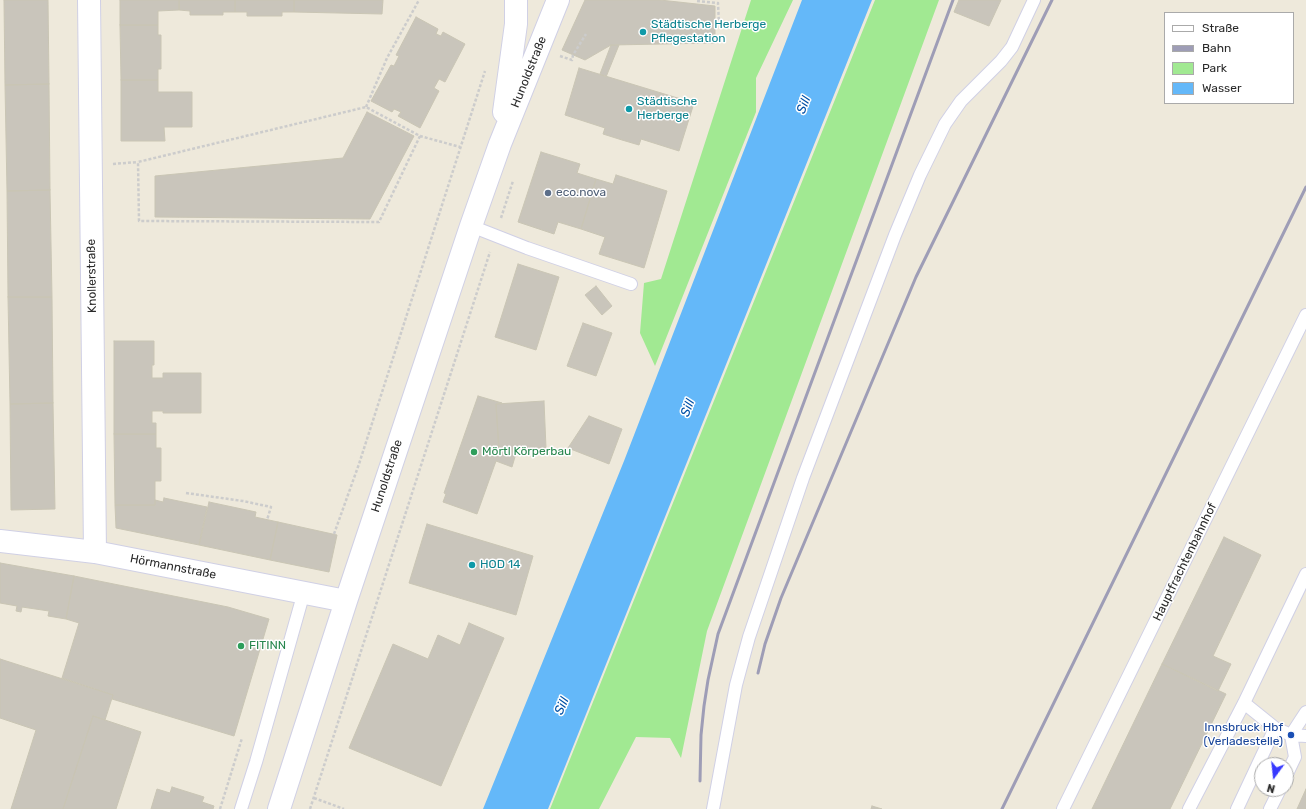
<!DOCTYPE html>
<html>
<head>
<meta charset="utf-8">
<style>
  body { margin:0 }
  #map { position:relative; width:1306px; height:809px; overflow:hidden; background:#eee9db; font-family:Rubik,sans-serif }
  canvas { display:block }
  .legend { position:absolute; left:1164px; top:12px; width:130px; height:92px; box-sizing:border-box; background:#fff; border:1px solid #aaa; margin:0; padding:5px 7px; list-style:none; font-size:12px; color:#2a2a2a }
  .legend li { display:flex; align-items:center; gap:8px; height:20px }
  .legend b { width:20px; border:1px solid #aaa }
  .north { position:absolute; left:1254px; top:757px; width:40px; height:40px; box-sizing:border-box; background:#fff; border:1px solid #aaa; border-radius:50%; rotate:195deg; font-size:11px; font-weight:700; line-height:16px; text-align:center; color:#2a2a2a }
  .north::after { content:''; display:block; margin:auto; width:14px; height:18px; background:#3739ff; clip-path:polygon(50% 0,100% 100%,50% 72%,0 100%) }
</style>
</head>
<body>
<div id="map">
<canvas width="1306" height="809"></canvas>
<ul class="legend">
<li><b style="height:5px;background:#fff"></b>Straße</li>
<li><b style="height:5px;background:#9e9db6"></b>Bahn</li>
<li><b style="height:11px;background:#a1e992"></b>Park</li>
<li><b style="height:11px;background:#64b8f9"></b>Wasser</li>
</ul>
<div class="north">N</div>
</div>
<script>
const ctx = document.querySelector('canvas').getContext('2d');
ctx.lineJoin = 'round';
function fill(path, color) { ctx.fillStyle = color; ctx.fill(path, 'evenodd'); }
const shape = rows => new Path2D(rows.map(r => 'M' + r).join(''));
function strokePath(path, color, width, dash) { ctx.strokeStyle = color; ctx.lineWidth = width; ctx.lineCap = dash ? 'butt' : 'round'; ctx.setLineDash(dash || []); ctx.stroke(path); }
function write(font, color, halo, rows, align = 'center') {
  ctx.font = font + ' Rubik,sans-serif'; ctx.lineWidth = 3; ctx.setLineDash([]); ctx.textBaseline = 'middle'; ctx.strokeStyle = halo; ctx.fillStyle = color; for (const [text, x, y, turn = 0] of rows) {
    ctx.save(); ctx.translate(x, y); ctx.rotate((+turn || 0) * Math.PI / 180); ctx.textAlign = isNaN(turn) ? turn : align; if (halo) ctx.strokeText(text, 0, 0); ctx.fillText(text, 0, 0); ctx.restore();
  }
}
fill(shape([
  [751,0,793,0,756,78,756,112,655,366,640,333,644,283,661,279],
  [875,0,939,0,707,631,681,758,670,738,636,737,599,809,550,809]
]), '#a1e992');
fill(shape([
  [802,0,872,0,548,809,483,809,624,461]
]), '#64b8f9');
const building = shape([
  [4,0,48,0,49,84,5,85,4,0],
  [120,0,179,0,179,10,158,11,158,25,120,25,120,0],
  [179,0,235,0,235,12,223,12,223,15,190,15,190,11,179,10,179,0],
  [235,0,294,0,294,12,282,12,282,16,247,16,247,12,235,12,235,0],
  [294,0,383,0,382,14,294,12,294,0],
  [585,0,660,0,715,6,715,43,611,45,585,60,562,50,585,0],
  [959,0,1001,0,989,26,954,12,959,0],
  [416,17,438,29,436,34,441,36,443,32,465,44,445,82,439,79,434,88,439,91,420,128,398,116,401,112,394,109,392,112,371,101,391,65,394,66,399,56,396,55,416,17],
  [120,25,158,25,158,35,161,35,161,69,158,69,158,80,121,80,120,25],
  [611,45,619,45,606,77,600,74,611,45],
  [579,68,694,103,679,151,641,139,639,145,622,140,603,134,605,128,565,115,579,68],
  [121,80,158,80,158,92,192,92,192,127,164,127,165,141,121,141,121,80],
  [49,84,50,190,7,191,5,85,49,84],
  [367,112,414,136,370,219,155,217,155,176,343,158,367,112],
  [541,152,580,164,577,173,596,179,581,229,558,222,554,234,518,222,541,152],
  [616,175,667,191,644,268,599,254,605,237,581,229,596,179,613,184,616,175],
  [50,190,52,297,8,297,7,191,50,190],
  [518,264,559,277,536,350,495,337,518,264],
  [596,286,612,306,602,315,585,295,596,286],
  [8,297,52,297,53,403,10,404,8,297],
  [583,323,612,333,596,376,567,366,583,323],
  [114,341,154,341,154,365,152,365,152,378,163,378,163,373,201,373,201,413,163,413,163,411,152,411,152,423,156,423,156,434,114,434,114,341],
  [478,396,502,403,496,404,499,451,517,450,512,467,496,461,477,514,443,502,446,494,444,493,478,396],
  [544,401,546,448,499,451,496,404,544,401],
  [53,403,55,509,11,510,10,404,53,403],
  [589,416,622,429,609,464,568,448,589,416],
  [114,434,156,434,156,448,161,448,161,481,155,481,155,505,115,505,114,434],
  [164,498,207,507,199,545,116,528,115,505,155,505,155,500,163,502,164,498],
  [209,502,256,512,255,517,278,522,270,560,199,545,209,502],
  [278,522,337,535,329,572,270,560,278,522],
  [427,524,533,556,516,615,409,583,427,524],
  [1224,537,1261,555,1213,656,1231,664,1218,691,1162,664,1224,537],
  [0,563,74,576,66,619,48,616,49,611,22,607,21,612,16,611,17,606,0,603,0,563],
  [74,576,228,607,269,619,234,736,112,699,113,695,62,678,79,623,66,619,74,576],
  [469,623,504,638,441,786,349,748,393,644,428,659,438,635,460,645,469,623],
  [0,659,113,695,105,720,93,716,63,809,11,809,36,730,0,718,0,659],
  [1162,664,1226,694,1170,809,1092,809,1162,664],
  [93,716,141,732,116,809,63,809,93,716],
  [172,787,204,797,202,802,214,806,213,809,151,809,157,789,170,793,172,787],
  [1306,789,1306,809,1297,809,1306,789],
  [872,806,882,809,871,809,872,806]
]);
fill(building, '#c9c5bb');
strokePath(building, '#c9c5b4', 1);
const lane = shape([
  [471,226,527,248,631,284],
  [1244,703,1275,728,1291,735,1306,736],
  [1291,735,1306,712],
  [1286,776,1295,757,1291,735],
  [241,809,256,762,304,592],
  [713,809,736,685,749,637,803,478,895,235,920,175,945,124,961,101,1001,61,1012,47,1034,0],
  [1063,809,1306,315],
  [1189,809,1244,703,1306,574],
  [1237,809,1275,728],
  [1270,809,1280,789]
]);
const street = shape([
  [89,0,95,552],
  [504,112,516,24,516,0],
  [0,541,95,552,346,601],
  [279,809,346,601,471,226,500,144,558,0]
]);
strokePath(lane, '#d0d0e5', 14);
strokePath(street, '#d0d0e5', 24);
strokePath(shape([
  [697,1,718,3,719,24,716,23],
  [560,56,572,60,573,55,586,34],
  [366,107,387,58,419,0],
  [420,136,379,222,139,221,138,162,366,107,420,136,460,147],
  [113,164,138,162],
  [501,218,513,181],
  [186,493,243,501,271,507,267,520],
  [334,534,359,464,485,71],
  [314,798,344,809],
  [220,809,242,738],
  [310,809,490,252]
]), '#ccc', 2.5, [3, 2]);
strokePath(lane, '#fff', 12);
strokePath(street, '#fff', 22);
strokePath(shape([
  [758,673,765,644,781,598,916,277,1052,0],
  [700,781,701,735,704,706,708,680,718,634,953,0],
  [1002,809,1306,187]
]), '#9e9db6', 3);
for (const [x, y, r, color] of [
  [643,32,4,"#0f9aa8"],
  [629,109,4,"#0f9aa8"],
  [548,193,4,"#5c6f8a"],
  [474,452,4,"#2e9e5b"],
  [472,565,4,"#0f9aa8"],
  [241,646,4,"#2e9e5b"],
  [1291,735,4,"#1a4fb4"]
]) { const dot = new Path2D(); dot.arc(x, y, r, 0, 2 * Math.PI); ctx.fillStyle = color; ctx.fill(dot); strokePath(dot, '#fff', 1.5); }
write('12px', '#0d838f', '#fff', [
  ["Städtische Herberge",651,25],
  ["Pflegestation",651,39],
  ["Städtische",637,102],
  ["Herberge",637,116],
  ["HOD 14",480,565]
], 'left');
write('12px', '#2a2a2a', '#fff', [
  ["Hunoldstraße",529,72,-68],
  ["Knollerstraße",92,276,-91],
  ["Hunoldstraße",387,476,-72],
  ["Hauptfrachtenbahnhof",1185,562,-64],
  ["Hörmannstraße",173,567,11]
]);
write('12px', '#4e5e75', '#fff', [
  ["eco.nova",556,193]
], 'left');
write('12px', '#27864d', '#fff', [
  ["Mörtl Körperbau",482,452],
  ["FITINN",249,646]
], 'left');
write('12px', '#164399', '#fff', [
  ["Innsbruck Hbf",1283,728],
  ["(Verladestelle)",1283,742]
], 'right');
write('italic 13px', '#0151a7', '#fff', [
  ["Sill",804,105,-69],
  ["Sill",688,408,-69],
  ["Sill",562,706,-67]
]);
</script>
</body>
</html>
